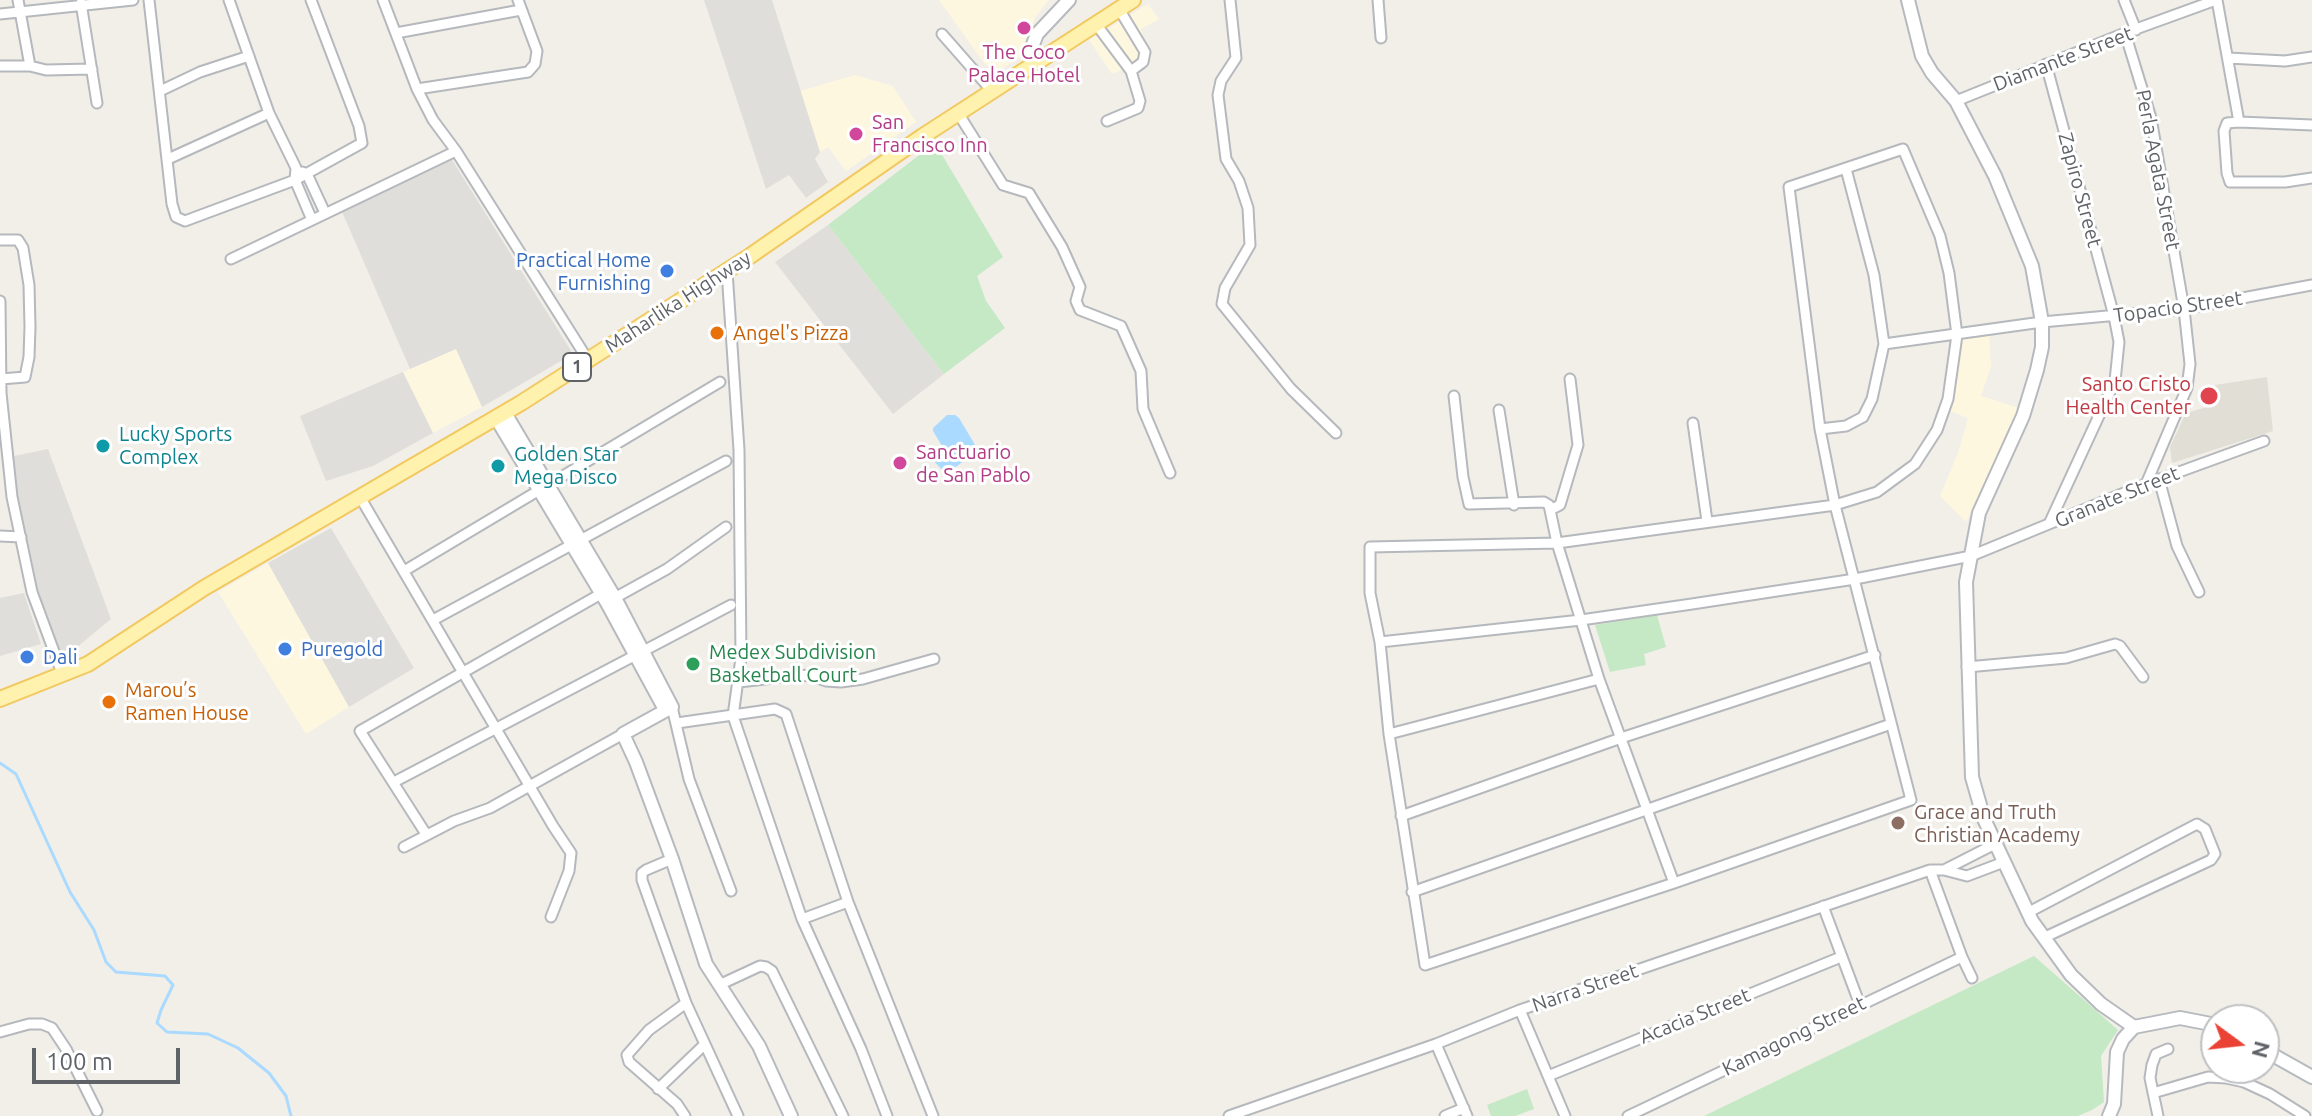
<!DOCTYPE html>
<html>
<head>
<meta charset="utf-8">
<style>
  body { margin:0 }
  #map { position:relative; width:2312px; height:1116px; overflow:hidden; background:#f1efe8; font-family:Ubuntu,sans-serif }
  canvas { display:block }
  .north { position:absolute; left:2200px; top:1004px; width:80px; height:80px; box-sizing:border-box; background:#fff; border:2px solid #bfc1c3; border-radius:50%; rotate:105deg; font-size:22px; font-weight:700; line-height:32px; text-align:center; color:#5f6368 }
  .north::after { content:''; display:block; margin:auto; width:28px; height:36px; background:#ea4335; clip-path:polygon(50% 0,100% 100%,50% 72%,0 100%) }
  .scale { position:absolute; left:32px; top:1048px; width:148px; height:36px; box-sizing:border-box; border:4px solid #5f6368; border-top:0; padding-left:10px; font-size:24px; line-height:28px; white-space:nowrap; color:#5f6368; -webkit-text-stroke:6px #fff; paint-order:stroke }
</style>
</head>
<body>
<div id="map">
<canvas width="2312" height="1116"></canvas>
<div class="north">N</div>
<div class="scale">100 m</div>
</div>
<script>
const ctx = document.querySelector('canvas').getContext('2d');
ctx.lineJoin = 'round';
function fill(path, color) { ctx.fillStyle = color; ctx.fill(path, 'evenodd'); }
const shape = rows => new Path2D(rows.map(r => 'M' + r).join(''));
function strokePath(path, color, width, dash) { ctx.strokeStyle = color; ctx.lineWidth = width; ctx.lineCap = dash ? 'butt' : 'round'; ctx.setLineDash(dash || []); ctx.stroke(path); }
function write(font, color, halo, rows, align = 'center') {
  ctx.font = font + ' Ubuntu,sans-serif'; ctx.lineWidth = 6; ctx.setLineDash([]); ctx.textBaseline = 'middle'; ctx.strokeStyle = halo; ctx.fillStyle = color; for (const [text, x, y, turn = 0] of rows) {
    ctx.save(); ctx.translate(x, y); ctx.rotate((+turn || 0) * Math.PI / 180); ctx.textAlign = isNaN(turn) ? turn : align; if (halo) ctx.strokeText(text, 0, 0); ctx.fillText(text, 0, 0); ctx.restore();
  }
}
fill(shape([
  [939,0,1049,0,1036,16,1026,40,1027,52,997,72,984,63],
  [1148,4,1159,19,1141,29,1150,58,1112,74,1089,40],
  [855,75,893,86,916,122,846,171,828,147,820,152,800,91],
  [1989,334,1991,366,1981,396,2019,408,1966,522,1940,496,1958,453,1968,418,1947,410,1958,342,1962,337],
  [456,349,482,407,433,433,403,372],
  [268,563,349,707,306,734,218,592]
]), '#fef7e0');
fill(shape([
  [704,0,772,0,820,152,815,159,828,182,806,198,789,175,766,189],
  [451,158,573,354,482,407,456,349,410,369,340,207],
  [828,225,944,374,893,414,775,262],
  [403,372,433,433,373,466,326,481,300,416],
  [48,449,111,619,59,662,31,590,9,457],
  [331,528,414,668,349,707,268,563],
  [24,593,41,644,0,656,0,598]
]), '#e0deda');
fill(shape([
  [2267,377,2273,431,2172,463,2170,447,2186,413,2218,404,2215,385]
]), '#e1ded6');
fill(shape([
  [935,143,1003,257,977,276,986,301,1005,328,944,374,828,225],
  [1657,615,1666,647,1644,654,1646,665,1610,672,1595,625],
  [2034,956,2118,1030,2101,1056,2104,1102,2092,1110,2078,1116,1704,1116],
  [1527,1089,1534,1109,1515,1116,1491,1116,1487,1105]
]), '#c5e8c5');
fill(shape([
  [947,415,955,415,959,418,977,448,973,458,968,458,946,474,930,457,942,446,933,431,933,428]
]), '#aadaff');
strokePath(shape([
  [0,763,16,774,70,892,94,930,106,962,116,972,165,976,173,985,161,1010,157,1023,167,1032,208,1034,238,1048,269,1073,286,1096,291,1116]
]), '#aadaff', 3);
const street = shape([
  [18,0,30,66,46,70,92,69],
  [149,0,172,204,176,217,185,221,295,180,362,143,359,126,311,0],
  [229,0,269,113,296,168,295,180,312,220],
  [383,0,417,89,433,120,456,151],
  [1230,0,1236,58,1221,81,1218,95,1226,159,1239,181,1248,208,1250,245,1225,288,1222,304,1291,389,1336,433],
  [1378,0,1381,38],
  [2124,0,2136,30],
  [2217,0,2239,122],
  [81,3,97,103],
  [0,14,133,0],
  [1096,24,1131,71],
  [396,33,521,10],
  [2125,33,2151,118,2184,309,2190,364,2187,388,2146,484],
  [942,34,992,91],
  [2228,58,2285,61,2312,57],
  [2046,64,2114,316,2119,342,2115,381,2049,524],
  [0,66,30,66],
  [417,89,528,72,535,64,537,51,518,0],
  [160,91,200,72,249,56],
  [1956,101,2125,33,2216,0],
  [958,113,1003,185,1029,193,1062,247,1080,287,1076,301,1080,310,1121,326,1141,371,1143,409,1170,473],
  [1107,121,1138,108,1140,101,1131,71,1143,62,1145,52,1119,9],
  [2312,125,2239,122,2227,123,2224,131,2227,173,2230,182,2285,182,2312,178],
  [168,159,269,113],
  [302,172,307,174,325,213],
  [1789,187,1820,429,1835,505,1911,800,1674,883,1425,965,1389,734,1380,642,1370,593,1370,547,1557,543,1835,505,1877,492,1915,464,1937,430,1948,399,1957,335,1949,273,1940,236,1903,149,1789,187],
  [0,240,18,240,23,248,29,285,30,327,29,357,25,377,1,379],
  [231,259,456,151,588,360],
  [727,271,739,450,741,658,733,716,802,919,861,1049,887,1116],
  [0,301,1,393,12,497,32,592,63,676],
  [1884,344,2042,322,2184,309,2312,285],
  [1454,396,1463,477,1469,504,1544,502,1549,505,1557,543,1599,679,1674,883],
  [1499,410,1514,505],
  [1693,423,1707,521],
  [1820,429,1846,426,1863,417,1872,399,1884,344,1874,275,1846,169],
  [2159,479,2177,546,2199,592],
  [360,497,553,826,571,853,569,871,551,917],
  [1550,510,1560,505,1578,445,1570,379],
  [0,536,21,537],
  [404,571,720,382],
  [611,600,667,569,726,527],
  [433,620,726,461],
  [1380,642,1581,620,1692,604,1855,579,1971,556,2146,484,2264,441],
  [1967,667,2066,658,2115,644,2120,646,2143,677],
  [739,682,799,675,812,676,826,681,841,682,863,679,934,659],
  [672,707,689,779,731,891],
  [677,723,775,709,786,714,848,902,933,1116],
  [1389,734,1599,679],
  [394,782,731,605],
  [1401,816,1621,738,1875,655],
  [426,834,360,731,606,591],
  [404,847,454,821,490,808,623,734],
  [672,859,646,870,642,873,642,880,686,1003,738,1116],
  [1930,870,1962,957,1972,978],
  [1944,870,1995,844],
  [1412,892,1891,724],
  [1823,906,1860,1005],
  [2029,912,2197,824,2205,829,2215,854,2211,860,2043,938],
  [802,919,848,902],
  [719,985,760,966,766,967,772,971,843,1116],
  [1520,1010,1565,1116],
  [0,1032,29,1024,42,1024,52,1028,66,1049,97,1111],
  [1436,1044,1467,1116],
  [1548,1076,1841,957],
  [658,1089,704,1045],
  [2153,1093,2208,1077,2226,1078,2244,1082,2270,1094,2305,1116],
  [685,1116,677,1104,629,1062,627,1055,649,1030,686,1003],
  [1229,1116,1436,1044,1520,1010,1930,870,1944,870,1967,876,2004,862],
  [1445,1116,1464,1108],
  [1628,1116,1962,957],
  [2158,1116,2150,1078,2152,1065,2156,1054,2168,1049]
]);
const secondary = shape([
  [1908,0,1922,56,1932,73,1956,101,1995,176,2032,266,2042,322,2042,347,2037,370,2023,416,1979,513,1966,582,1972,777,1984,819,2032,921,2071,975,2101,1004,2134,1027,2180,1018,2216,1025],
  [1032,65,1032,47,1037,34,1069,0],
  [505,413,615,598,672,707,623,734,636,762,672,859,706,964,759,1046,791,1116],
  [496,418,607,603,663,706],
  [2264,1050,2312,1077],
  [2109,1116,2114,1104,2117,1052,2123,1039,2134,1027]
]);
const primary = shape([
  [0,699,88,664,204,588,521,403,750,256,923,136,1133,0]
]);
strokePath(street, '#b5b8bc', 13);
strokePath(secondary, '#b6babf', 16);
strokePath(primary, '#f2c960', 18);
strokePath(street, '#fff', 9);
strokePath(secondary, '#fff', 12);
strokePath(primary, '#fff2af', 14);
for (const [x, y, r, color] of [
  [1024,28,8,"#d1479c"],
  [856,134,8,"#d1479c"],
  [667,271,8,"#3f7fe0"],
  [717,333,8,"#e8710a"],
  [2209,396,10,"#e0444e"],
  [103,446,8,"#0f9aa8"],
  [900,463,8,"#d1479c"],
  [498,466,8,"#0f9aa8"],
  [285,649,8,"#3f7fe0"],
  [27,657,8,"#3f7fe0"],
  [693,664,8,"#2e9e5b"],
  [109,702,8,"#e8710a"],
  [1898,823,8,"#8d6e63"]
]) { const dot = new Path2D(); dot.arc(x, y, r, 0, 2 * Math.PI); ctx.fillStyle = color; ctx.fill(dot); strokePath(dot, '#fff', 3); }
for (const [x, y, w] of [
  [577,367,28]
]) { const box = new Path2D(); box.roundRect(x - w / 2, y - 14, w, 28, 6); ctx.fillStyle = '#fff'; ctx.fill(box); strokePath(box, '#5f6368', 2); }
write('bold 18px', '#5f6368', null, [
  ["1",577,367]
]);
write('20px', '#b23c85', '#fff', [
  ["The Coco",1024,52,"center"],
  ["Palace Hotel",1024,75,"center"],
  ["San",872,122],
  ["Francisco Inn",872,145],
  ["Sanctuario",916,452],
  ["de San Pablo",916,475]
], 'left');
write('20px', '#5f6368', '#fff', [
  ["Diamante Street",2063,59,-21],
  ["Perla Agata Street",2158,170,79],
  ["Zapiro Street",2080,190,75],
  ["Maharlika Highway",678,302,-33],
  ["Topacio Street",2178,307,-8],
  ["Granate Street",2117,497,-22],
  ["Narra Street",1585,988,-19],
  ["Acacia Street",1695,1016,-22],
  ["Kamagong Street",1794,1036,-26]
]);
write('20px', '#366cbe', '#fff', [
  ["Practical Home",651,260,"right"],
  ["Furnishing",651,283,"right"],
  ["Puregold",301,649],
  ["Dali",43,657]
], 'left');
write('20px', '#c56008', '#fff', [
  ["Angel's Pizza",733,333],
  ["Marou’s",125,690],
  ["Ramen House",125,713]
], 'left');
write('20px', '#be3a42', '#fff', [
  ["Santo Cristo",2191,384],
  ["Health Center",2191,407]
], 'right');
write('20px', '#0d838f', '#fff', [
  ["Lucky Sports",119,434],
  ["Complex",119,457],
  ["Golden Star",514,454],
  ["Mega Disco",514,477]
], 'left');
write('20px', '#27864d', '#fff', [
  ["Medex Subdivision",709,652],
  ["Basketball Court",709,675]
], 'left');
write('20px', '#785e54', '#fff', [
  ["Grace and Truth",1914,812],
  ["Christian Academy",1914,835]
], 'left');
</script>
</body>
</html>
